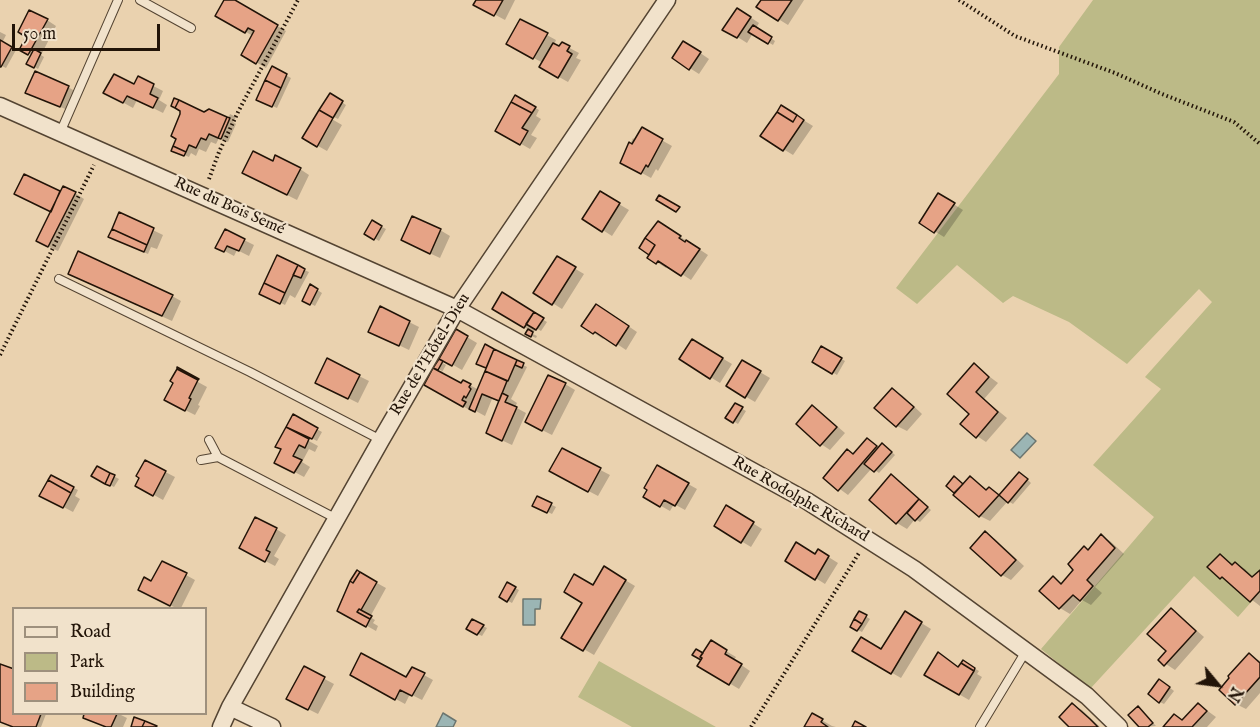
<!DOCTYPE html>
<html>
<head>
<meta charset="utf-8">
<style>
  body { margin:0 }
  #map { position:relative; width:1260px; height:727px; overflow:hidden; background:#ead2af; font-family:"IM FELL English",serif }
  canvas { display:block }
  .legend { position:absolute; left:12px; top:607px; width:195px; height:108px; box-sizing:border-box; background:#f1e2cb; border:2px solid #9e907d; margin:0; padding:8px 10px; list-style:none; font-size:18px; color:#221408 }
  .legend li { display:flex; align-items:center; gap:12px; height:30px }
  .legend b { width:30px; border:2px solid #9e907d }
  .north { position:absolute; left:1188px; top:655px; width:60px; height:60px; -webkit-text-stroke:4px #f1e2cb; paint-order:stroke; rotate:119deg; font-size:16px; font-weight:700; line-height:24px; text-align:center; color:#221408 }
  .north::after { content:''; display:block; margin:auto; width:21px; height:27px; background:#221408; clip-path:polygon(50% 0,100% 100%,50% 72%,0 100%) }
  .scale { position:absolute; left:12px; top:24px; width:148px; height:27px; box-sizing:border-box; border:3px solid #221408; border-top:0; padding-left:8px; font-size:18px; line-height:21px; white-space:nowrap; color:#221408; -webkit-text-stroke:4px #f1e2cb; paint-order:stroke }
</style>
</head>
<body>
<div id="map">
<canvas width="1260" height="727"></canvas>
<ul class="legend">
<li><b style="height:8px;background:#f1e2cb"></b>Road</li>
<li><b style="height:16px;background:#bcba87"></b>Park</li>
<li><b style="height:16px;background:#e6a386"></b>Building</li>
</ul>
<div class="north">N</div>
<div class="scale">50 m</div>
</div>
<script>
const ctx = document.querySelector('canvas').getContext('2d');
ctx.lineJoin = 'round';
function fill(path, color) { ctx.fillStyle = color; ctx.fill(path, 'evenodd'); }
const shape = rows => new Path2D(rows.map(r => 'M' + r).join(''));
function strokePath(path, color, width, dash) { ctx.strokeStyle = color; ctx.lineWidth = width; ctx.lineCap = dash ? 'butt' : 'round'; ctx.setLineDash(dash || []); ctx.stroke(path); }
function write(font, color, halo, rows, align = 'center') {
  ctx.font = font + ' "IM FELL English",serif'; ctx.lineWidth = 4.5; ctx.setLineDash([]); ctx.textBaseline = 'middle'; ctx.strokeStyle = halo; ctx.fillStyle = color; for (const [text, x, y, turn = 0] of rows) {
    ctx.save(); ctx.translate(x, y); ctx.rotate((+turn || 0) * Math.PI / 180); ctx.textAlign = isNaN(turn) ? turn : align; if (halo) ctx.strokeText(text, 0, 0); ctx.fillText(text, 0, 0); ctx.restore();
  }
}
fill(shape([
  [1093,0,1260,0,1260,592,1238,617,1194,576,1090,689,1041,649,1154,517,1093,465,1161,389,1145,377,1212,302,1199,289,1127,364,1069,322,1013,296,1003,303,957,265,917,304,896,288,1059,74,1059,47],
  [599,661,716,727,632,727,578,697]
]), '#bcba87');
const water = shape([
  [1027,433,1036,441,1020,458,1011,450,1027,433],
  [523,599,541,599,540,609,535,609,535,625,523,625,523,599],
  [443,713,456,721,453,727,436,727,443,713]
]);
fill(water, '#9bb5b4');
strokePath(water, '#6b756f', 1.5);
fill(shape([
  [226,0,232,0,286,31,266,68,244,55,253,36,217,15],
  [478,0,515,0,505,20,475,4],
  [763,0,804,0,788,25,759,7],
  [747,15,759,23,756,28,775,41,773,45,753,33,747,43,725,29],
  [47,20,56,26,41,55,44,57,38,69,28,63,32,55,21,50],
  [521,21,556,40,554,45,560,48,562,44,579,53,576,58,581,60,568,82,541,67,543,63,508,44],
  [0,32,6,35,2,43,16,50,6,68,0,65],
  [693,48,709,59,699,74,674,58],
  [272,68,291,78,277,108,262,101],
  [138,78,163,91,159,100,167,105,163,113,137,100,133,108,115,98,134,86],
  [68,87,78,93,70,111,37,97],
  [331,95,346,105,338,119,332,116,330,118,342,125,327,151,304,138],
  [516,97,539,110,536,116,541,119,531,135,537,138,530,149,497,130],
  [782,107,813,126,793,155,762,136],
  [204,113,228,119,230,114,236,117,233,122,236,124,228,142,219,138,216,144,211,142,206,152,199,149,196,156,191,153,189,157,177,152],
  [642,129,672,146,658,171,656,169,651,178,622,162,633,138,636,141],
  [273,163,300,169,309,175,297,200,253,178],
  [25,176,61,193,75,193,84,199,58,251,47,246,52,212],
  [600,193,629,210,612,236,584,218],
  [939,195,963,210,944,237,921,223],
  [120,214,163,235,157,249,151,247,148,254,114,239],
  [372,222,386,229,379,241,366,233],
  [667,228,708,255,691,280,668,265,666,268,649,257],
  [440,230,450,236,440,258,412,245],
  [244,240,254,245,249,256,237,250,234,256,217,247],
  [557,258,584,274,562,309,535,292],
  [297,267,309,272,295,298,290,295,285,305,261,293],
  [80,279,172,296,181,301,172,321],
  [311,286,322,293,315,306,304,300],
  [502,295,547,322,541,331,536,328,533,334,537,336,536,338,527,334,529,330,494,308],
  [381,308,419,327,409,350,380,336],
  [606,311,637,332,626,350,605,336,603,339,594,333],
  [457,331,477,343,462,370,441,358],
  [693,341,732,364,720,383,681,359],
  [485,346,527,367,511,399,517,403,515,407,526,413,512,445,497,438,500,402,492,399,485,416,474,410,473,412,426,385,442,371,435,367,439,361,446,365,441,374,462,385,464,382,479,390,488,368,478,363],
  [822,348,845,361,837,375,814,361],
  [743,362,770,378,755,402,728,386],
  [974,365,998,383,984,399,1007,418,986,442,977,436,971,413],
  [178,371,207,387,198,405,200,406,195,415,175,405,175,382],
  [359,376,369,381,358,403,326,387],
  [565,384,575,390,552,435,536,427],
  [892,390,902,395,922,414,907,431,897,426,876,408],
  [735,405,746,411,738,424,727,417],
  [813,407,822,413,845,433,830,450,821,444],
  [293,416,322,432,317,441,288,426],
  [287,429,318,446,315,452,309,449,302,462,310,467,304,477,276,462,283,449],
  [868,440,880,448,887,448,895,455,879,473,872,468,848,495,825,478,854,455],
  [562,450,610,475,598,496,560,476],
  [146,462,175,477,163,500,136,485],
  [658,467,697,489,685,510,674,504,670,511,645,497],
  [98,468,119,479,114,487,93,476],
  [892,476,901,482,931,510,920,522,915,519,907,529,897,523,871,500],
  [1024,476,1031,483,1013,504,1008,501,990,521,980,516,948,486,964,485,970,478,988,491,989,489,1000,496],
  [51,477,78,490,75,496,80,499,73,512,41,495],
  [538,498,556,507,552,514,534,505],
  [727,507,762,529,751,547,716,526],
  [276,529,286,535,274,556,279,559,275,566,250,553],
  [986,533,995,539,1024,566,1011,580,1002,575],
  [1101,536,1110,541,1124,554,1095,587,1102,593,1091,605,1082,600,1070,614,1060,608,1041,591,1053,578,1063,584],
  [819,551,838,563,825,584,787,560,816,556],
  [1220,556,1234,565,1235,564,1245,569,1254,578,1260,571,1260,606,1209,567],
  [605,568,635,586,594,655,563,637],
  [357,572,386,588,370,617,375,620,373,623,378,626,376,631,339,610],
  [186,575,195,580,181,608,176,608,149,595,152,583],
  [507,584,519,590,512,603,501,597],
  [1171,610,1180,616,1204,637,1175,670,1160,660,1168,651],
  [860,613,870,619,862,632,852,627],
  [905,613,931,629,901,678,854,651,882,651],
  [473,621,487,628,482,636,468,629],
  [711,642,736,657,734,660,750,671,739,689,699,665],
  [1249,655,1260,661,1260,693,1246,709,1236,704],
  [963,662,979,671,977,674,982,677,969,700,926,675,959,668],
  [0,665,14,714,46,714,41,727,15,727,0,721],
  [304,668,334,684,318,714,298,704],
  [413,669,433,680,422,700,410,694,405,704,352,675,407,679],
  [1164,683,1174,691,1164,704,1160,702],
  [1198,704,1216,717,1207,727,1165,727,1183,721],
  [1072,705,1082,710,1100,727,1072,727],
  [1138,708,1142,711,1156,726,1141,727],
  [86,714,119,714,127,718,123,727,105,727,85,717],
  [813,715,832,726,836,727,806,727]
]), '#0003');
const building = shape([
  [224,0,235,0,278,25,256,64,241,55,254,31,248,28,245,33,215,16,224,0],
  [476,0,503,0,494,16,473,5,476,0],
  [761,0,792,0,778,21,756,7,761,0],
  [737,8,751,17,737,38,722,30,737,8],
  [29,10,48,19,28,55,19,50,26,37,18,32,29,10],
  [520,19,548,33,533,59,506,44,520,19],
  [753,25,772,37,768,44,748,32,753,25],
  [0,40,12,47,1,67,0,67,0,40],
  [683,41,701,52,689,70,672,58,683,41],
  [562,42,570,46,567,51,572,54,558,78,539,67,553,43,559,46,562,42],
  [34,49,41,53,34,68,26,64,34,49],
  [272,66,287,74,281,88,265,80,272,66],
  [35,71,69,86,60,107,25,93,35,71],
  [114,74,134,84,138,76,154,84,150,94,158,98,153,108,127,96,123,103,103,93,114,74],
  [265,80,281,88,272,107,256,100,265,80],
  [330,93,343,101,333,118,319,110,330,93],
  [515,95,536,107,532,113,511,102,515,95],
  [174,98,179,100,175,108,171,106,174,98],
  [179,100,204,112,209,109,227,117,218,138,209,134,206,140,201,138,196,148,189,145,186,152,173,146,176,139,171,136,180,114,180,111,175,108,179,100],
  [511,102,532,113,522,128,528,131,520,145,495,131,511,102],
  [781,105,797,115,793,122,777,112,781,105],
  [319,110,333,118,317,147,302,138,319,110],
  [777,112,793,122,797,115,804,120,783,151,760,136,777,112],
  [227,117,230,118,221,139,218,138,227,117],
  [642,127,663,139,648,167,646,165,641,174,620,163,629,142,632,144,642,127],
  [173,146,186,152,184,156,171,151,173,146],
  [253,151,273,161,275,155,301,168,287,195,242,173,253,151],
  [24,174,60,191,51,212,14,194,24,174],
  [63,186,76,192,48,247,36,241,63,186],
  [600,191,620,203,602,232,582,219,600,191],
  [938,193,955,203,934,233,919,223,938,193],
  [659,195,680,207,676,212,656,200,659,195],
  [119,212,154,228,147,245,112,229,119,212],
  [412,216,441,229,430,254,401,240,412,216],
  [372,220,382,226,374,240,364,234,372,220],
  [658,221,681,236,679,238,685,242,686,240,700,249,681,276,658,261,656,264,647,258,655,245,645,238,658,221],
  [112,229,147,245,144,252,108,237,112,229],
  [225,229,245,239,239,251,227,246,224,252,215,248,225,229],
  [645,238,655,245,649,255,639,248,645,238],
  [78,251,173,295,162,316,68,274,78,251],
  [277,255,298,265,285,293,264,283,277,255],
  [557,256,576,267,552,305,533,293,557,256],
  [298,265,305,269,301,278,293,275,298,265],
  [264,283,285,293,280,304,259,294,264,283],
  [310,284,318,289,310,305,302,301,310,284],
  [502,292,534,312,524,328,492,309,502,292],
  [596,304,629,326,616,346,595,332,593,334,581,326,596,304],
  [380,306,410,321,399,346,368,332,380,306],
  [534,312,544,318,536,330,526,324,534,312],
  [456,329,468,336,452,366,439,359,456,329],
  [528,329,533,332,531,337,525,334,528,329],
  [692,339,723,358,710,379,679,359,692,339],
  [485,344,494,349,486,368,476,364,485,344],
  [821,346,842,358,832,374,812,362,821,346],
  [494,349,517,360,508,381,485,371,494,349],
  [327,358,360,375,348,399,315,383,327,358],
  [439,359,443,361,438,370,433,368,439,359],
  [517,360,524,363,522,368,515,365,517,360],
  [742,360,761,371,745,398,726,386,742,360],
  [974,363,989,377,976,392,998,412,976,438,960,424,969,414,947,394,974,363],
  [177,367,199,379,198,380,177,369,177,367],
  [433,368,461,383,463,380,471,384,469,387,471,389,466,398,464,396,462,400,466,402,463,407,424,385,433,368],
  [177,369,198,380,189,398,191,399,185,411,164,400,173,383,170,381,177,369],
  [485,371,507,381,499,401,482,394,475,412,469,409,485,371],
  [548,375,566,383,542,431,525,422,548,375],
  [892,388,914,407,896,427,874,408,892,388],
  [502,393,508,396,505,402,517,407,502,441,486,433,502,393],
  [735,403,743,407,733,423,725,418,735,403],
  [812,405,837,427,820,446,796,424,812,405],
  [293,414,318,428,312,439,286,427,293,414],
  [286,427,309,439,305,448,299,445,293,456,302,460,294,473,274,463,281,449,275,447,286,427],
  [867,438,877,446,838,491,823,478,847,449,853,454,867,438],
  [882,443,892,452,874,472,864,464,882,443],
  [562,448,601,468,588,492,549,471,562,448],
  [145,460,166,471,153,496,135,486,139,478,136,476,145,460],
  [657,465,689,483,675,506,664,500,660,507,643,497,647,490,644,488,657,465],
  [97,466,110,473,105,484,91,476,97,466],
  [1019,472,1028,479,1008,503,999,495,1019,472],
  [110,473,115,475,110,486,105,484,110,473],
  [891,474,919,499,896,524,869,500,891,474],
  [51,475,74,487,71,493,48,480,51,475],
  [954,476,963,484,954,493,946,486,954,476],
  [970,476,986,490,989,487,999,495,979,517,953,495,970,476],
  [48,480,71,493,63,508,39,496,48,480],
  [537,496,552,503,547,513,532,506,537,496],
  [919,499,928,507,915,521,907,513,919,499],
  [726,505,754,522,741,543,714,526,726,505],
  [255,517,277,528,266,550,270,552,265,562,239,548,255,517],
  [985,531,1016,560,1001,576,970,548,985,531],
  [1101,534,1115,548,1087,580,1093,586,1080,601,1073,595,1059,609,1039,591,1053,576,1061,584,1073,570,1068,564,1084,546,1088,550,1101,534],
  [796,542,815,554,818,549,829,556,815,580,785,561,796,542],
  [1220,554,1232,565,1235,562,1252,577,1260,570,1260,591,1250,602,1222,577,1220,579,1207,567,1220,554],
  [162,561,187,573,170,606,138,590,144,577,151,581,162,561],
  [604,566,626,580,583,651,561,638,582,603,564,592,574,574,593,585,604,566],
  [357,570,360,572,353,583,350,581,357,570],
  [360,572,377,582,361,610,359,609,357,612,370,619,366,627,337,611,350,581,353,583,360,572],
  [507,582,516,587,507,602,499,597,507,582],
  [1171,608,1196,631,1164,666,1158,660,1166,651,1147,634,1171,608],
  [359,609,372,616,370,619,357,612,359,609],
  [859,611,867,615,862,624,854,619,859,611],
  [905,611,922,622,891,674,852,651,861,637,881,649,905,611],
  [472,619,484,625,477,635,466,629,472,619],
  [854,619,862,624,857,631,850,627,854,619],
  [711,640,727,650,725,654,742,664,729,685,697,666,702,658,700,657,711,640],
  [696,649,703,653,700,657,702,658,701,660,692,655,696,649],
  [938,652,958,667,961,663,974,671,959,695,924,675,938,652],
  [361,653,406,677,412,667,425,673,412,696,400,690,395,700,350,675,361,653],
  [1249,653,1260,663,1260,677,1235,705,1219,690,1229,678,1228,676,1249,653],
  [963,660,975,668,974,671,961,663,963,660],
  [0,664,14,669,14,714,41,714,36,727,13,727,0,722,0,664],
  [304,666,325,677,308,710,286,699,304,666],
  [1159,679,1170,687,1159,703,1148,694,1159,679],
  [1072,703,1090,719,1098,727,1069,727,1059,717,1072,703],
  [1198,703,1207,711,1192,727,1163,727,1174,714,1182,720,1198,703],
  [1138,706,1153,723,1148,727,1139,727,1128,715,1138,706],
  [812,713,823,719,821,722,828,727,804,727,812,713],
  [84,714,117,714,111,727,106,727,83,718,84,714],
  [134,717,145,721,142,727,131,727,134,717],
  [145,721,157,726,156,727,142,727,145,721],
  [855,721,866,727,852,727,855,721]
]);
fill(building, '#e6a386');
strokePath(building, '#221408', 1.5);
const service = shape([
  [140,0,191,28],
  [60,133,118,0],
  [59,279,250,372,381,440],
  [209,440,218,457,337,519],
  [201,460,218,457],
  [980,727,1026,651]
]);
const minor = shape([
  [0,106,457,309,807,501,914,569,1087,696,1119,727],
  [230,707,272,727],
  [221,727,230,707,381,440,457,309,667,0]
]);
strokePath(service, '#544432', 10);
strokePath(minor, '#544432', 19);
strokePath(shape([
  [959,0,1015,36,1115,73,1162,94,1234,122,1260,144],
  [209,179,219,152,239,110,298,0],
  [0,355,94,165],
  [751,727,859,553]
]), '#221408', 4, [1.5, 3]);
strokePath(service, '#f1e2cb', 8);
strokePath(minor, '#f1e2cb', 16);
write('16px', '#221408', '#f1e2cb', [
  ["Rue du Bois Semé",229,207,24],
  ["Rue de l'Hôtel-Dieu",431,355,-59],
  ["Rue Rodolphe Richard",800,500,30]
]);
</script>
</body>
</html>
